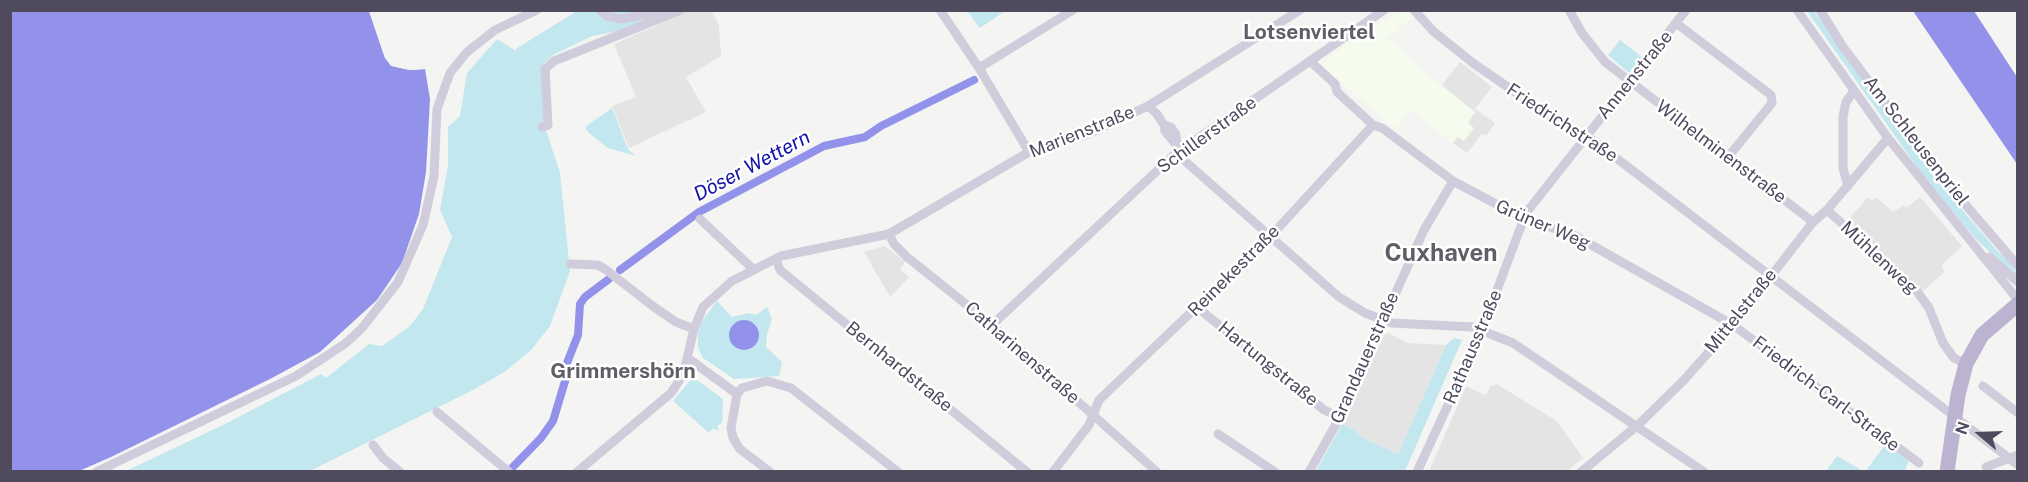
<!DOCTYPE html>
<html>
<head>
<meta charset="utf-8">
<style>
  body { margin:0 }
  #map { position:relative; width:2028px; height:482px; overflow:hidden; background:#f4f4f2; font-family:"Public Sans",sans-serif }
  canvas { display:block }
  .frame { position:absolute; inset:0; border:12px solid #504a5f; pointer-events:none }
  .north { position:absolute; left:1950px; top:404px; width:60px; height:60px; -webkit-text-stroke:4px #fff; paint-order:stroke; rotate:289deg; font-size:16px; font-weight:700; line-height:24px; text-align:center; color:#504a5f }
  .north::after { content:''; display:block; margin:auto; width:21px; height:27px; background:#504a5f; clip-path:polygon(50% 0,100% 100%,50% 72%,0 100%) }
</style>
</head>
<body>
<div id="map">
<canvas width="2028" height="482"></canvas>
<div class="frame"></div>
<div class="north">N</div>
</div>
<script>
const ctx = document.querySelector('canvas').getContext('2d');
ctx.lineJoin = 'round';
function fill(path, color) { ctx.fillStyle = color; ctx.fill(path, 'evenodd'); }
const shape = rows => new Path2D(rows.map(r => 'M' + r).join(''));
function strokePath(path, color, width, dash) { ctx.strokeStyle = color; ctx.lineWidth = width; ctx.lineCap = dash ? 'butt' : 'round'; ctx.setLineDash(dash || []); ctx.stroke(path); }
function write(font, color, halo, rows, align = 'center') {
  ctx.font = font + ' "Public Sans",sans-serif'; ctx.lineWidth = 5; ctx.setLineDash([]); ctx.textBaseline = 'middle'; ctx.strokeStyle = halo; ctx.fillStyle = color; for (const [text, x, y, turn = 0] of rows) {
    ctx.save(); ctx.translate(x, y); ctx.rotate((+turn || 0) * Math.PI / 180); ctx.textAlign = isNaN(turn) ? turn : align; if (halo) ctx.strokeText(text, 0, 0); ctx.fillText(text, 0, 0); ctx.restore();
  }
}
fill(shape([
  [1400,11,1408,11,1413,19,1402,24,1397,31,1386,37,1425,73,1475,112,1469,119,1475,128,1463,142,1458,137,1453,143,1411,110,1395,129,1321,65,1343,46]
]), '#f5fcee');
fill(shape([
  [690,11,712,11,719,25,721,56,686,77,706,112,629,148,612,106,636,97,614,44],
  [1460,62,1492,87,1475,109,1495,123,1487,135,1482,134,1467,153,1453,143,1458,137,1464,141,1474,128,1468,123,1475,112,1442,85],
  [1868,197,1873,201,1876,197,1893,212,1904,205,1906,208,1920,197,1962,246,1941,266,1945,272,1923,291,1847,221],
  [885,246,905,262,900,270,909,277,890,297,864,252],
  [1389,333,1407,343,1446,345,1398,454,1361,437,1355,430,1342,424,1384,335],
  [1495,383,1557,421,1583,458,1567,471,1429,471,1466,386,1486,395,1491,385,1494,386]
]), '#e5e4e4');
fill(shape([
  [577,11,677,11,619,31,592,36,553,55,544,63,543,121,560,173,570,271,550,326,532,349,506,371,475,389,310,471,124,472,225,424,321,374,326,378,369,344,382,346,410,326,423,309,452,237,440,210,448,165,448,127,460,116,467,73,497,39,516,51,517,48],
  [967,11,967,10,1005,11,980,28],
  [1807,11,1814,11,1940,184,2000,254,2003,253,2017,273,2015,276,1975,238,1926,180],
  [1620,40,1642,57,1629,73,1608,55],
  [612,108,628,149,636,156,608,148,588,132,585,127],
  [717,301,732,317,749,313,756,315,767,307,772,319,767,334,766,347,782,362,779,376,734,379,703,358,698,348,698,333,702,321],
  [1454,338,1462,340,1405,471,1316,471,1342,424,1355,430,1361,437,1398,454,1446,345],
  [693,377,723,399,722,423,717,426,719,431,713,428,709,433,673,401],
  [1885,445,1909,460,1905,471,1865,472],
  [1837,456,1863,471,1826,471]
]), '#c3e7ef');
fill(shape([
  [10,11,369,11,385,58,392,66,410,70,425,69,430,99,426,172,419,214,402,263,377,300,320,352,270,379,111,457,79,471,11,471],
  [1913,11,1974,11,2017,77,2017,164],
  '729 335a15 15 0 1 1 30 0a15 15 0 1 1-30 0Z'
]), '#9292ea');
fill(shape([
  [373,10,388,56,393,63,410,67,425,66,425,69,410,70,391,66,385,58,369,11]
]), '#f4f4f2');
strokePath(shape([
  [620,270,699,212,824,146,865,137,881,126,974,80],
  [508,472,541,438,553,421,566,378,567,363,578,335,580,304,585,297,609,279]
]), '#9292ea', 8);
strokePath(shape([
  [600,10,607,16,622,19,666,10],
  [940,10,979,68,1029,152],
  [1414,10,1433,31,1473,63,1583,139,1590,138,2018,465],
  [1569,10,1582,33,1605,62,1813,222],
  [1797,10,1888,138,2018,300],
  [1820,10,1843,47,1940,175,2018,266],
  [1676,23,1771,95,1772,103,1728,157],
  [1311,62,1335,84,1337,92,1373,125,1382,128,1453,181,1524,219,1572,234,1733,325,1919,463],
  [979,68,1073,10],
  [1148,106,1157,114,1164,125,1165,131,1175,143],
  [1164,125,1171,127,1176,135,1178,152,1186,162,1339,297,1365,313,1392,323,1473,327,1513,343,1704,472],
  [542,127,548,125,545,69,554,61,681,10],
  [1848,186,1843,168,1843,117,1846,102,1854,91],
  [1827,210,1916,290,1929,308,1943,343,1954,358,1966,364],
  [700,219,753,269],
  [889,234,894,244,907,257,992,325,1157,472],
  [1989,257,2018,282],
  [776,259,780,270,1027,472],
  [571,264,598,265,605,269,654,307,676,322,694,329],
  [1198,308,1324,410,1340,417],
  [992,325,1175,154,1384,10],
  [689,359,737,394],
  [1983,386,2018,413],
  [437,412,509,472],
  [1218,434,1275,472],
  [373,445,383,458,400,472],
  [1986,467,2018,455],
  [96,472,296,376,346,343,362,328,398,282,423,225,434,176,437,109,450,73,467,52,495,30,537,10],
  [577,472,671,393,683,375,694,329,703,307,732,281,781,256,889,234,1029,152,1086,135,1148,106,1300,10],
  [770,472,740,449,733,438,731,428,737,394,742,388,767,381,791,388,898,472],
  [1053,472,1089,425,1099,400,1269,238,1373,125],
  [1309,472,1340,417,1424,230,1453,181],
  [1417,472,1479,338,1526,213,1686,10],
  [1581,472,1638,425,1683,381,1733,325,1813,222,1827,210,1888,138]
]), '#d0ccdb', 9);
strokePath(shape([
  [1947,472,1958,395,1966,364,1982,335,2018,304]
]), '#bbb3cf', 15);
write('18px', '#504a5f', '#fff', [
  ["Annenstraße",1635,75,-51],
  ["Friedrichstraße",1562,123,33],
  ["Marienstraße",1082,132,-22],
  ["Schillerstraße",1207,135,-36],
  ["Am Schleusenpriel",1916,141,52],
  ["Wilhelminenstraße",1721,152,37],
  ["Grüner Weg",1543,225,23],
  ["Mühlenweg",1879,258,43],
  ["Reinekestraße",1234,271,-45],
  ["Mittelstraße",1741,311,-51],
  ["Rathausstraße",1473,347,-67],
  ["Catharinenstraße",1022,353,41],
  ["Grandauerstraße",1365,358,-66],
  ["Hartungstraße",1268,364,39],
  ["Bernhardstraße",899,367,39],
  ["Friedrich-Carl-Straße",1826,394,37]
]);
write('italic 20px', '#1112ab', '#fff', [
  ["Döser Wettern",752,166,-28]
]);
write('bold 21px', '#615e67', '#fff', [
  ["Lotsenviertel",1309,33],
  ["Grimmershörn",623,372]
]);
write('bold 24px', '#615e67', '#fff', [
  ["Cuxhaven",1441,254]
]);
</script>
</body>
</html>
